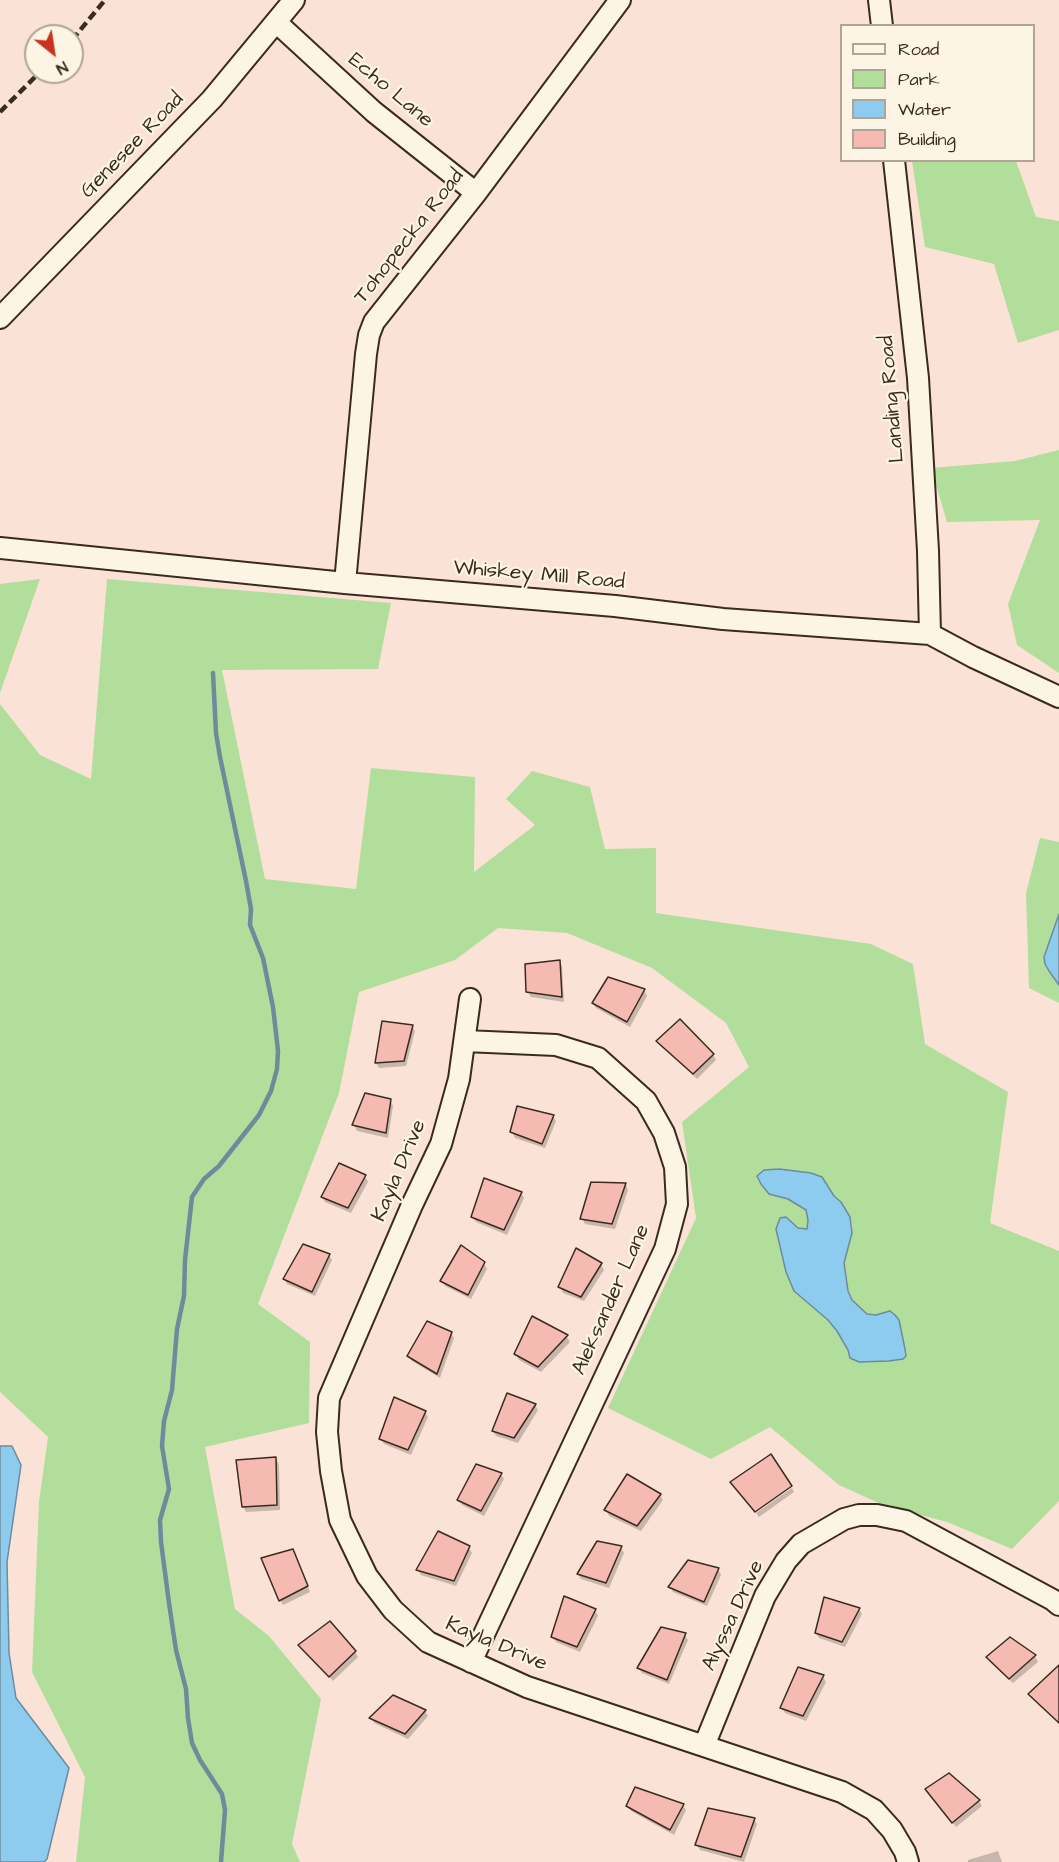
<!DOCTYPE html>
<html>
<head>
<meta charset="utf-8">
<style>
  body { margin:0 }
  #map { position:relative; width:1059px; height:1862px; overflow:hidden; background:#fae3d6; font-family:"Architects Daughter",sans-serif }
  canvas { display:block }
  .legend { position:absolute; left:840px; top:24px; width:195px; height:138px; box-sizing:border-box; background:#fcf5e5; border:2px solid #afa495; margin:0; padding:8px 10px; list-style:none; font-size:18px; color:#3b2a1e }
  .legend li { display:flex; align-items:center; gap:12px; height:30px }
  .legend b { width:30px; border:2px solid #afa495 }
  .north { position:absolute; left:24px; top:24px; width:60px; height:60px; box-sizing:border-box; background:#fcf5e5; border:2px solid #afa495; border-radius:50%; rotate:150deg; font-size:16px; font-weight:700; line-height:24px; text-align:center; color:#3b2a1e }
  .north::after { content:''; display:block; margin:auto; width:21px; height:27px; background:#c8321e; clip-path:polygon(50% 0,100% 100%,50% 72%,0 100%) }
</style>
</head>
<body>
<div id="map">
<canvas width="1059" height="1862"></canvas>
<ul class="legend">
<li><b style="height:8px;background:#fcf5e5"></b>Road</li>
<li><b style="height:16px;background:#b2de9c"></b>Park</li>
<li><b style="height:16px;background:#8eccef"></b>Water</li>
<li><b style="height:16px;background:#f5bab2"></b>Building</li>
</ul>
<div class="north">N</div>
</div>
<script>
const ctx = document.querySelector('canvas').getContext('2d');
ctx.lineJoin = 'round';
function fill(path, color) { ctx.fillStyle = color; ctx.fill(path, 'evenodd'); }
const shape = rows => new Path2D(rows.map(r => 'M' + r).join(''));
function strokePath(path, color, width, dash) { ctx.strokeStyle = color; ctx.lineWidth = width; ctx.lineCap = dash ? 'butt' : 'round'; ctx.setLineDash(dash || []); ctx.stroke(path); }
function write(font, color, halo, rows, align = 'center') {
  ctx.font = font + ' "Architects Daughter",sans-serif'; ctx.lineWidth = 4.5; ctx.setLineDash([]); ctx.textBaseline = 'middle'; ctx.strokeStyle = halo; ctx.fillStyle = color; for (const [text, x, y, turn = 0] of rows) {
    ctx.save(); ctx.translate(x, y); ctx.rotate((+turn || 0) * Math.PI / 180); ctx.textAlign = isNaN(turn) ? turn : align; if (halo) ctx.strokeText(text, 0, 0); ctx.fillText(text, 0, 0); ctx.restore();
  }
}
fill(shape([
  [912,161,1016,161,1036,217,1059,221,1059,330,1018,343,994,264,925,247],
  [1059,450,1059,673,1017,645,1008,604,1040,520,947,522,931,468,1015,461],
  [40,579,0,693,0,584],
  [107,579,391,603,378,669,222,670,265,879,356,889,371,768,475,777,474,872,535,825,506,799,532,771,590,787,605,849,656,848,656,913,871,944,913,964,925,1044,1008,1092,990,1223,1059,1251,1059,1501,1012,1549,947,1522,883,1505,839,1485,770,1427,711,1459,608,1408,696,1218,682,1122,749,1067,726,1023,652,968,567,933,498,928,455,960,359,992,339,1093,258,1304,310,1342,309,1423,205,1447,235,1609,269,1636,321,1699,292,1844,300,1862,76,1862,85,1777,32,1672,39,1502,48,1437,0,1392,0,704,40,755,91,779],
  [778,1169,811,1173,822,1177,834,1196,841,1202,850,1217,852,1225,852,1233,844,1263,848,1291,852,1300,867,1314,876,1315,890,1311,895,1315,899,1320,905,1349,906,1356,903,1359,889,1361,859,1362,850,1358,848,1350,837,1331,828,1320,794,1291,786,1272,776,1229,786,1218,798,1228,807,1229,808,1220,806,1211,788,1199,769,1194],
  [1040,838,1059,842,1059,914,1044,957,1045,964,1049,971,1059,985,1059,1003,1029,988,1026,893]
]), '#b2de9c');
const water = shape([
  [1059,914,1059,985,1049,971,1045,964,1044,957,1059,914],
  [779,1169,811,1173,822,1177,834,1196,841,1202,850,1217,852,1233,844,1263,848,1291,852,1300,867,1314,876,1315,890,1311,895,1315,899,1320,905,1349,906,1356,903,1359,889,1361,859,1362,850,1358,848,1350,837,1331,828,1320,794,1291,786,1272,776,1229,780,1218,786,1217,798,1228,807,1229,808,1220,806,1210,788,1199,769,1194,761,1184,757,1176,764,1170,779,1169],
  [0,1446,12,1446,21,1465,7,1562,9,1653,16,1698,69,1768,47,1859,44,1862,0,1862,0,1446]
]);
fill(water, '#8eccef');
strokePath(water, '#6d8b9b', 1.5);
fill(shape([
  [559,961,562,966,564,1002,531,997,527,991],
  [609,979,644,990,647,996,630,1027,596,1008,593,1003],
  [412,1026,415,1031,406,1066,379,1068,376,1063],
  [658,1041,713,1054,716,1060,697,1079,661,1046],
  [390,1100,393,1106,388,1138,357,1131,354,1125],
  [553,1116,556,1121,545,1148,515,1138,512,1132],
  [340,1165,365,1176,368,1182,351,1213,325,1202,322,1197],
  [592,1184,626,1185,628,1190,615,1229,585,1224,582,1218],
  [521,1193,524,1198,507,1235,476,1222,472,1217],
  [577,1251,601,1264,604,1270,584,1301,563,1293,560,1287],
  [329,1255,332,1260,315,1296,287,1284,284,1279],
  [484,1263,487,1269,471,1299,445,1286,442,1281],
  [533,1318,567,1337,570,1342,541,1372,519,1360,516,1354],
  [451,1333,454,1338,440,1378,412,1361,408,1356],
  [508,1395,535,1405,538,1410,518,1443,496,1436,493,1431],
  [425,1412,428,1417,411,1455,384,1444,381,1439],
  [276,1459,279,1464,280,1510,246,1512,243,1507],
  [501,1474,504,1479,484,1516,462,1505,459,1500],
  [792,1488,794,1492,759,1517,756,1513],
  [660,1495,663,1500,641,1531,609,1516,606,1510],
  [597,1543,621,1548,624,1553,609,1588,581,1579,578,1574],
  [469,1548,472,1553,456,1586,421,1575,418,1570],
  [295,1556,310,1592,283,1605,280,1600],
  [718,1569,721,1575,707,1606,673,1592,670,1587],
  [825,1599,859,1609,862,1614,845,1647,819,1638,816,1633],
  [595,1610,598,1616,580,1652,556,1642,553,1637],
  [662,1628,685,1635,688,1640,669,1684,642,1673,639,1668],
  [1010,1639,1035,1656,1038,1662,1013,1683,991,1663,988,1658],
  [300,1645,355,1652,358,1657,333,1681],
  [823,1677,826,1682,806,1721,785,1713,782,1708],
  [425,1711,428,1716,408,1739,374,1723,371,1718],
  [949,1775,979,1801,982,1806,956,1827,930,1795],
  [683,1805,686,1810,674,1835,631,1811,628,1806],
  [754,1819,757,1824,744,1862,700,1850,697,1845],
  [998,1851,1002,1862,968,1862,968,1860]
]), '#0003');
strokePath(shape([
  [213,673,216,733,220,757,246,881,251,909,250,925,263,958,273,1007,278,1051,277,1069,271,1091,259,1115,219,1166,204,1179,192,1197,185,1260,184,1296,177,1329,172,1390,164,1421,162,1446,169,1489,160,1520,161,1542,169,1603,176,1650,186,1689,188,1718,192,1743,200,1760,222,1794,225,1810,221,1862]
]), '#6d8b9b', 4.5);
const building = shape([
  [560,960,562,997,526,992,525,964,560,960],
  [608,977,645,989,627,1022,592,1003,608,977],
  [680,1019,714,1054,693,1074,656,1041,680,1019],
  [382,1021,413,1025,404,1061,375,1063,382,1021],
  [365,1093,391,1099,386,1133,352,1125,365,1093],
  [517,1106,554,1115,542,1144,510,1132,517,1106],
  [339,1163,366,1175,348,1208,321,1197,339,1163],
  [484,1178,522,1192,504,1230,471,1217,484,1178],
  [591,1182,626,1183,612,1224,580,1219,591,1182],
  [303,1244,330,1254,312,1292,283,1279,303,1244],
  [461,1245,485,1262,468,1295,440,1281,461,1245],
  [576,1248,602,1263,581,1297,558,1287,576,1248],
  [532,1316,568,1335,538,1367,514,1354,532,1316],
  [427,1321,452,1332,437,1374,407,1356,427,1321],
  [507,1393,536,1404,514,1438,492,1431,507,1393],
  [394,1397,426,1411,408,1450,379,1439,394,1397],
  [771,1454,792,1486,755,1512,730,1482,771,1454],
  [276,1457,277,1505,242,1507,236,1460,276,1457],
  [476,1464,502,1473,481,1511,457,1500,476,1464],
  [627,1474,661,1494,637,1526,604,1510,627,1474],
  [438,1531,470,1546,454,1581,416,1570,438,1531],
  [597,1541,622,1546,606,1583,577,1574,597,1541],
  [293,1549,308,1586,279,1601,261,1558,293,1549],
  [688,1560,719,1568,704,1602,668,1587,688,1560],
  [564,1596,596,1609,577,1647,551,1637,564,1596],
  [824,1597,860,1608,842,1642,815,1633,824,1597],
  [330,1621,356,1651,329,1677,298,1645,330,1621],
  [661,1627,686,1633,667,1680,637,1668,661,1627],
  [1010,1637,1036,1655,1009,1679,986,1657,1010,1637],
  [1059,1665,1059,1723,1028,1694,1059,1665],
  [798,1667,824,1675,803,1716,780,1708,798,1667],
  [393,1695,426,1710,405,1734,369,1718,393,1695],
  [949,1773,980,1800,952,1823,925,1789,949,1773],
  [635,1787,684,1804,670,1830,626,1806,635,1787],
  [708,1808,755,1818,741,1857,695,1845,708,1808]
]);
fill(building, '#f5bab2');
strokePath(building, '#3b2a1e', 1.5);
const minor = shape([
  [879,0,882,26],
  [276,22,374,112,476,193],
  [894,160,918,378,928,551,930,634],
  [0,318,212,99,294,0],
  [0,548,345,583,615,606,723,619,930,634,973,657,1059,697],
  [345,583,366,354,369,335,374,322,476,193,620,0],
  [470,999,459,1079,441,1144,412,1205,329,1398,327,1432,331,1471,340,1520,367,1576,393,1610,428,1642,527,1687,842,1792,874,1810,892,1830,905,1852,908,1862],
  [465,1041,556,1045,598,1058,646,1101,664,1133,675,1167,677,1204,665,1249,471,1662],
  [704,1746,765,1596,786,1561,801,1544,844,1519,859,1515,877,1515,906,1521,1053,1600,1059,1605]
]);
strokePath(minor, '#3b2a1e', 24);
strokePath(minor, '#fcf5e5', 20);
strokePath(shape([
  [72,40,105,0],
  [0,112,40,72]
]), '#3b2a1e', 4.5, [9, 4.5]);
write('21px', '#3b2a1e', '#fcf5e5', [
  ["Echo Lane",390,91,40],
  ["Genesee Road",133,146,-46],
  ["Tohopecka Road",410,237,-52],
  ["Landing Road",893,399,-95],
  ["Whiskey Mill Road",539,576,5],
  ["Kayla Drive",400,1171,-67],
  ["Aleksander Lane",612,1300,-66],
  ["Alyssa Drive",734,1616,-65],
  ["Kayla Drive",496,1645,23]
]);
</script>
</body>
</html>
